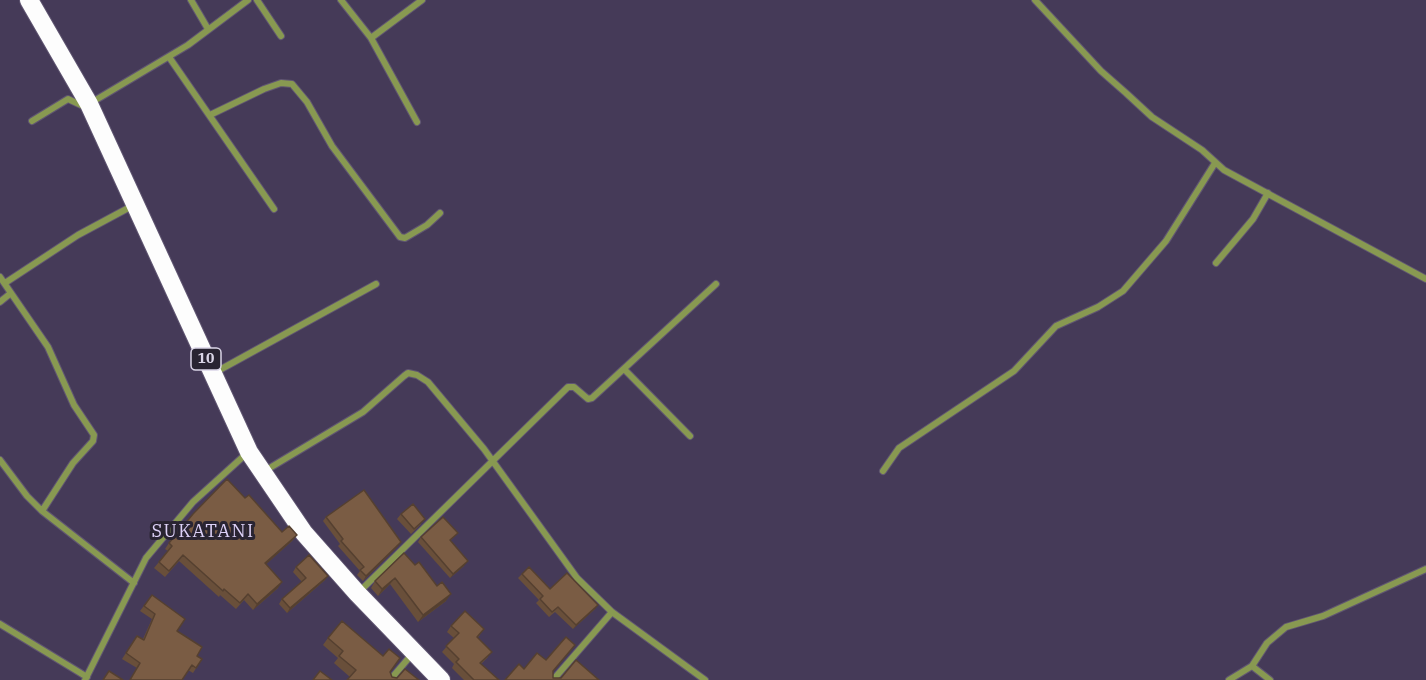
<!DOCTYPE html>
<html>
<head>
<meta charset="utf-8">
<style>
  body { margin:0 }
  canvas { display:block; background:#453a58 }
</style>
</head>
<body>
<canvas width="1426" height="680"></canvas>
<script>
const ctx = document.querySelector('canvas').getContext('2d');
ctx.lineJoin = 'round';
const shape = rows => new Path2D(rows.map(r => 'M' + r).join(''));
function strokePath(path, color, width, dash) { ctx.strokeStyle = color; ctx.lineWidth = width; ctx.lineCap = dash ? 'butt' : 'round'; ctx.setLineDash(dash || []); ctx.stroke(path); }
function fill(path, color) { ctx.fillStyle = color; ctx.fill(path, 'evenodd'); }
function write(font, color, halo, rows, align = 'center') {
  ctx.font = font + ' "IBM Plex Serif",serif'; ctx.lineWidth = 6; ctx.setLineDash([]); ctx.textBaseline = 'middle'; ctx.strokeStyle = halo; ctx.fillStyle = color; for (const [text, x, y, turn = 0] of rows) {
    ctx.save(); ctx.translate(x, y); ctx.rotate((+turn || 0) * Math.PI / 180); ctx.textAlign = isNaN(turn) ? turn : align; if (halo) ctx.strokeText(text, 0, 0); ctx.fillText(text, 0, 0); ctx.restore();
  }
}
const street = shape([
  [191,0,208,29],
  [257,0,281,36],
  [341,0,371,38,417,122],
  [1035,0,1101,71,1126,93,1152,117,1202,150,1224,170,1426,279],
  [371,38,422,0],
  [169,57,274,209],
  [210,115,264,89,281,83,292,84,307,102,332,146,400,237,405,238,427,225,440,213],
  [32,121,68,99,83,106,89,104,188,45,248,0],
  [1216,263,1253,219,1268,193],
  [0,277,48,347,74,405,94,435,93,441,73,463,42,511],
  [5,283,78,235,132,206],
  [0,302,11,293],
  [624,369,690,436],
  [214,373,376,284],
  [0,460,27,496,42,511,134,583],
  [883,471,899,448,1014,371,1056,326,1098,307,1123,291,1166,241,1215,163],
  [263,472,363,412,404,376,408,373,417,375,428,382,484,449,577,578,612,612,705,680],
  [358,593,568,387,574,387,588,399,592,398,716,284],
  [0,624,87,677],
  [1252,666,1267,643,1286,627,1323,616,1426,569],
  [85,680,146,558,193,502,246,454],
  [390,680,413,653],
  [553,680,612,612],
  [1229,680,1252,666,1270,680]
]);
const highway = shape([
  [29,0,89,104,249,452,304,533,357,593,441,680]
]);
strokePath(street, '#605672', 8);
strokePath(highway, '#605672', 20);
strokePath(street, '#889951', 6);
strokePath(highway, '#fdfdfd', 18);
fill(shape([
  [245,498,282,532,297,535,292,541,266,564,278,588,253,610,244,600,236,609,220,595,219,597,179,561,165,577,154,568,168,551,165,549,169,543],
  [401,514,421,524,411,534,397,519],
  [326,517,398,546,363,581,357,575,360,571,338,546,340,544,323,521],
  [458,533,450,541,464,566,450,578,418,542,421,537],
  [415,565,446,601,418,622,390,584,378,596,371,588,375,581],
  [296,567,325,580,287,613,279,604,282,599,302,582,293,572],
  [522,574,550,589,595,609,573,629,555,612,549,617,536,603,539,600,518,578],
  [152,595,177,631,197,656,202,659,193,673,188,670,137,668,122,659,137,636,143,639,152,619,140,611],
  [451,626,480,635,477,638,488,657,481,664,499,680,464,680,452,668,454,664,442,652,454,638,447,632],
  [328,638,390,672,392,677,419,680,350,677,334,663,338,658,323,645]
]), '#694f3a');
fill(shape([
  [297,535,292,541,261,569,265,563],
  [401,542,398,546,363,581,366,576],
  [468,561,464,566,450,578,453,574],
  [328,576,325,580,287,613,290,608],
  [395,578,390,584,378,596,382,589],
  [282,582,278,588,253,610,257,604],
  [451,594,446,601,418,622,423,615],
  [598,605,595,609,573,629,576,625]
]), '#554030');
const building = shape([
  [227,479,245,498,249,495,282,532,289,526,297,535,265,563,282,582,257,604,248,594,240,603,224,589,223,591,183,555,169,571,159,562,172,546,169,543,193,514,227,479],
  [364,490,401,542,366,576,360,570,364,567,341,541,343,539,326,517,364,490],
  [413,504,425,519,414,529,401,514,413,504],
  [443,517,458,533,450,540,468,561,453,574,421,537,443,517],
  [404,553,415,565,419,562,437,586,442,582,451,594,423,615,395,578,382,589,375,581,404,553],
  [309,555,328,576,290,608,282,599,306,578,296,567,309,555],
  [529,567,550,589,567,573,598,605,576,625,558,607,552,612,540,599,543,596,522,574,529,567],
  [152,595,185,619,177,631,202,647,197,656,202,659,196,668,192,665,182,680,130,680,140,663,126,653,137,636,144,640,155,614,144,606,152,595],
  [465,611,484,629,477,637,492,652,480,663,499,680,474,680,456,662,459,659,446,646,459,633,451,626,465,611],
  [342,621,383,656,389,649,400,658,390,672,392,677,397,678,405,669,419,680,347,680,356,670,339,656,343,651,328,638,342,621],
  [566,637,575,645,553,671,553,678,561,678,576,660,599,680,505,680,519,664,524,669,537,653,546,660,566,637],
  [109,671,123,680,103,680,109,671],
  [320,671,332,680,313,680,320,671]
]);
fill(building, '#7a5c44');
strokePath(building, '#554030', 1.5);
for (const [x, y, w] of [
  [206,359,30]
]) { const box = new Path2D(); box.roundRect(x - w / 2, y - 11, w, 22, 4.5); ctx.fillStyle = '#292432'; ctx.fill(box); strokePath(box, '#dad5e7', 1.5); }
write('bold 14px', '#dad5e7', null, [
  ["10",206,359]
]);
ctx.letterSpacing = '1.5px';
write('18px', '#ddd1f7', '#292432', [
  ["SUKATANI",203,532]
]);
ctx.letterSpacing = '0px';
</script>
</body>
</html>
